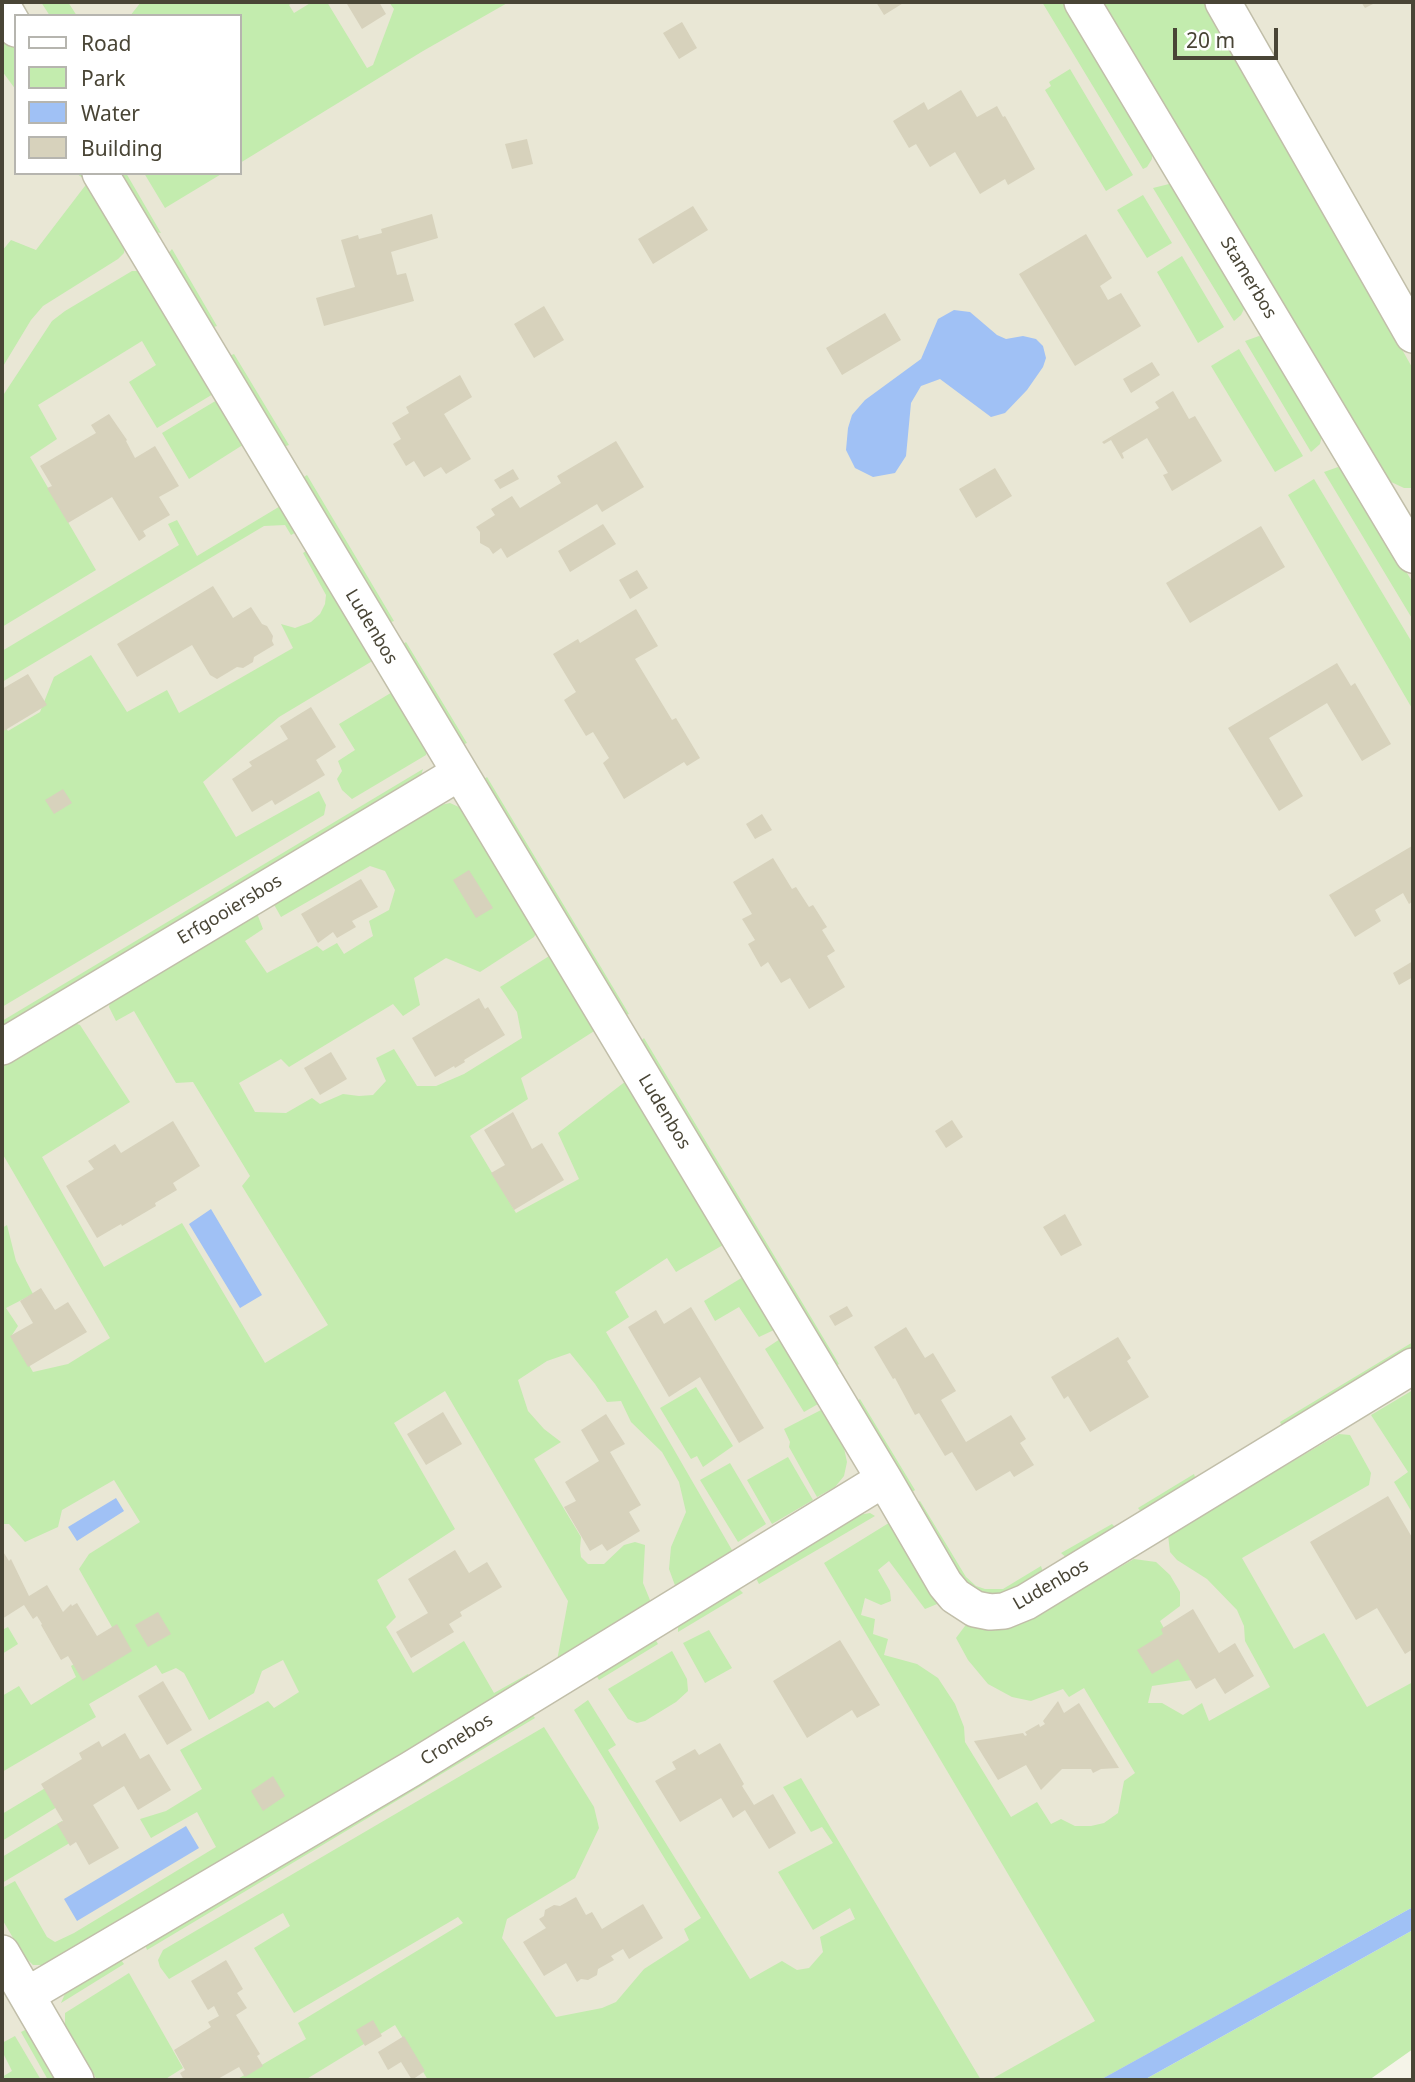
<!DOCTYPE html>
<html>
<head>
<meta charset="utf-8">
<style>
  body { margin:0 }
  #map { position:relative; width:1415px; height:2082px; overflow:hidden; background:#f5f4e8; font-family:"Noto Sans",sans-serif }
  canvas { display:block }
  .frame { position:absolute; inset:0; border:4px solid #494536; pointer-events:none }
  .legend { position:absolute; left:14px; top:14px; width:228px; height:161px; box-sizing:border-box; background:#fff; border:2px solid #b6b5af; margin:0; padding:9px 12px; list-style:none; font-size:21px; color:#494536 }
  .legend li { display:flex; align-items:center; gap:14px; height:35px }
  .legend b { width:35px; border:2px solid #b6b5af }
  .scale { position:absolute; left:1173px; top:28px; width:105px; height:32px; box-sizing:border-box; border:4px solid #494536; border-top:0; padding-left:9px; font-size:21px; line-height:24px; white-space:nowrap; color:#494536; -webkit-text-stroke:5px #fff; paint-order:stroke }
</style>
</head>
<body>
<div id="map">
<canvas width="1415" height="2082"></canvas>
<div class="frame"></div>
<ul class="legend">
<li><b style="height:9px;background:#fff"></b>Road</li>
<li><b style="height:19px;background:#c3ecae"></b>Park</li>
<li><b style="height:19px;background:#a0c1f5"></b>Water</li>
<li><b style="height:19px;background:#d7d2bc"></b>Building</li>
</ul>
<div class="scale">20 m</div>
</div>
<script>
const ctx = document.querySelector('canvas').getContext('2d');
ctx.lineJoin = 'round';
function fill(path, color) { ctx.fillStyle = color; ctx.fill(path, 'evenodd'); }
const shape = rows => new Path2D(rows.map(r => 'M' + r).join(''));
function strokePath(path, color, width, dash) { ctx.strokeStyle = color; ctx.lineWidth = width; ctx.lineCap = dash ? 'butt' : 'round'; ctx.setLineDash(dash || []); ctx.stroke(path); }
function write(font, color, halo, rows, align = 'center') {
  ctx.font = font + ' "Noto Sans",sans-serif'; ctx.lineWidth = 5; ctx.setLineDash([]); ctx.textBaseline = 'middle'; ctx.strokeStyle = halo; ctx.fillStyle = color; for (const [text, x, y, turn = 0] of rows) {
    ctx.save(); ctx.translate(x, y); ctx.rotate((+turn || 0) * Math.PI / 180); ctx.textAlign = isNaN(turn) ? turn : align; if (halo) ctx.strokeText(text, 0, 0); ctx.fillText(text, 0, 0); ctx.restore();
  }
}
fill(shape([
  [2,2,1413,2,1413,1903,1111,2080,2,2080],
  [16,16,240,16,240,173,16,173]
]), '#e9e7d5');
fill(shape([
  [41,2,68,2,77,16,50,16],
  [141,2,293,2,289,5,294,13,312,2,327,2,367,68,373,65,394,9,389,2,509,2,423,51,240,163,240,16,130,16],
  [1042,2,1065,2,1152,147,1152,159,1147,167,1143,169],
  [1096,2,1206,2,1413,369,1413,488,1404,488,1389,481],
  [2,20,16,43,16,90,2,71],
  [1070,69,1133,175,1106,191,1045,90,1051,86,1049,82],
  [76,173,91,173,125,243,124,253,118,259,43,306,31,320,2,368,2,251,11,240,36,250,88,182],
  [114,173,126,173,161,233,155,232],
  [144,173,223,173,165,208],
  [1169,184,1177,189,1245,307,1241,315,1234,321,1153,188],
  [1143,195,1172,243,1147,258,1117,210],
  [172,249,217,326,211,328,167,255],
  [1182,256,1224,327,1198,343,1157,272],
  [132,271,145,271,218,391,157,428,129,382,156,365,142,341,38,405,57,439,30,457,96,570,2,627,2,397,52,321,65,311],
  [1259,336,1268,340,1322,436,1320,444,1311,452,1245,341],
  [1239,349,1303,456,1275,472,1211,366],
  [234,354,289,445,283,447,229,356],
  [222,397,249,441,189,479,162,433],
  [1338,467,1348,475,1413,583,1413,620,1324,472],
  [307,475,394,621,388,623,301,479],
  [1314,479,1413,644,1413,710,1288,495],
  [287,502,304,528,291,535,285,525,264,526,2,682,2,651,179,545,168,524,177,520,197,556],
  [312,547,379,657,279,717,203,782,236,837,319,791,326,805,324,815,2,1007,2,722,8,731,40,712,54,677,91,655,127,712,167,690,179,713,293,648,281,624,295,628,311,622,320,614,325,604,326,595,303,553],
  [406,642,467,743,462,745,402,645],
  [394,691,428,747,426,755,352,799,342,790,337,779,342,771,338,761,355,750,339,724],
  [423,769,420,778,2,1033,2,1021],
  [487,777,629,1014,624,1016,483,780],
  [450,803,472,813,540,926,534,937,480,972,446,958,414,978,420,1005,403,1016,393,1004,289,1067,281,1059,239,1083,255,1112,286,1113,312,1098,320,1104,343,1094,359,1096,373,1095,386,1081,376,1058,394,1049,417,1086,436,1086,464,1074,522,1038,517,1012,500,987,554,953,602,1026,521,1078,528,1099,470,1136,516,1213,579,1179,558,1133,630,1078,723,1245,676,1272,667,1258,615,1292,629,1317,606,1332,736,1557,677,1591,669,1569,671,1547,686,1512,679,1482,662,1452,631,1422,621,1401,607,1402,595,1384,570,1353,547,1361,518,1380,528,1411,544,1429,561,1442,534,1459,581,1537,580,1549,581,1557,588,1564,604,1564,624,1545,635,1542,645,1545,643,1583,652,1605,556,1666,568,1601,445,1391,394,1423,455,1529,377,1580,396,1617,386,1627,413,1673,464,1641,494,1693,528,1674,532,1680,52,1965,33,1965,23,1955,2,1919,2,1888,15,1881,47,1937,55,1942,74,1933,216,1847,197,1812,151,1838,140,1819,166,1811,202,1789,180,1750,268,1701,274,1708,299,1692,283,1660,262,1671,254,1693,209,1720,184,1673,176,1668,162,1674,156,1665,89,1704,96,1717,2,1772,2,1696,19,1686,31,1705,76,1677,71,1666,117,1636,79,1569,89,1554,140,1522,114,1480,62,1510,58,1527,25,1542,9,1524,2,1524,2,1228,7,1225,16,1261,33,1294,6,1308,18,1326,12,1335,33,1372,68,1364,110,1338,2,1153,2,1061,66,1020,80,1025,130,1102,42,1157,104,1267,182,1223,265,1363,328,1325,242,1186,250,1176,193,1082,176,1083,134,1011,116,1021,109,1007,112,994,253,915,258,916,263,929,245,941,267,973,317,946,323,951,337,943,344,954,373,936,369,921,389,910,395,890,385,871,370,866,281,917,272,901,426,808],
  [644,1038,839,1364,834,1367,639,1043],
  [743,1277,774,1330,759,1337,739,1307,715,1321,704,1301],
  [780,1339,818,1404,804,1412,765,1349],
  [1413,1342,1413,1355,1283,1428,1280,1422],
  [696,1387,733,1446,703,1467,697,1456,691,1459,660,1408],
  [1413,1390,1413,1514,1394,1482,1408,1472,1371,1415],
  [860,1399,915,1490,907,1496,855,1402],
  [821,1410,844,1448,847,1462,844,1476,835,1487,817,1497,789,1447,790,1442,784,1429],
  [1339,1434,1350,1435,1371,1473,1369,1485,1242,1558,1294,1649,1324,1633,1367,1707,1413,1682,1413,1907,1100,2080,990,2080,1095,2021,824,1563,892,1521,942,1602,925,1609,889,1561,878,1570,890,1591,891,1601,881,1605,865,1598,861,1615,875,1619,873,1634,888,1639,884,1655,917,1664,938,1678,955,1704,964,1727,965,1742,1011,1817,1037,1802,1051,1824,1061,1819,1075,1826,1091,1826,1104,1823,1118,1813,1124,1781,1135,1773,1084,1688,1069,1697,1063,1689,1031,1701,1012,1697,988,1684,968,1660,956,1638,968,1622,1039,1613,1134,1559,1156,1562,1170,1575,1180,1592,1180,1606,1160,1621,1192,1680,1152,1686,1148,1703,1162,1703,1183,1715,1202,1703,1209,1721,1270,1687,1245,1641,1244,1626,1237,1610,1207,1579,1177,1560,1170,1552,1168,1535],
  [788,1457,813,1500,772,1524,747,1480],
  [730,1463,766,1524,738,1542,700,1480],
  [1194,1474,1196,1480,1142,1513,1138,1508],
  [920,1501,966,1577,976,1586,985,1589,1003,1589,1041,1566,1043,1572,1008,1597,973,1595,912,1505],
  [870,1513,875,1516,759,1584,756,1578,852,1516],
  [1112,1524,1115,1527,1115,1532,1068,1559,1061,1553],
  [737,1587,743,1593,678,1632,678,1620],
  [8,1627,18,1644,2,1654,2,1630],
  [709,1630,732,1668,705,1683,683,1643],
  [655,1639,658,1644,599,1680,596,1675],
  [672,1651,687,1679,688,1691,676,1702,645,1721,637,1723,628,1719,608,1689],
  [588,1700,616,1745,608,1750,750,1979,782,1961,797,1970,809,1968,823,1952,820,1937,855,1919,850,1908,813,1930,778,1872,833,1843,822,1827,811,1832,783,1787,801,1778,981,2080,428,2080,395,2025,305,2080,236,2080,306,2039,298,2023,463,1923,458,1917,294,2013,254,1948,290,1926,283,1913,169,1979,160,1967,158,1960,163,1950,544,1727,594,1807,599,1828,575,1878,507,1919,502,1938,556,2017,602,2008,616,2002,644,1969,689,1940,684,1929,701,1918,574,1710],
  [531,1713,535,1718,147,1950,145,1944],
  [47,1787,57,1807,2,1841,2,1814],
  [62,1821,73,1841,2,1883,2,1857],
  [1413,1930,1413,2049,1369,2080,1144,2080],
  [121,1960,124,1964,61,2003,67,1989],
  [129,1973,183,2068,164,2080,97,2080,65,2025,65,2013],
  [25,2030,30,2031,61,2080,48,2080,21,2032],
  [15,2036,41,2080,2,2080,2,2077,12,2071,2,2051,2,2043]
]), '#c3ecae');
fill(shape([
  [954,310,970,312,997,335,1006,339,1023,336,1036,339,1043,346,1046,358,1043,367,1027,390,1005,413,991,417,940,379,921,386,911,403,906,456,895,473,873,477,855,468,846,450,848,428,852,415,865,400,921,359,938,319],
  [211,1209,262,1295,240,1308,189,1224],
  [116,1498,124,1511,77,1541,68,1527],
  [186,1826,199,1848,77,1921,64,1899],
  [1413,1907,1413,1930,1144,2080,1100,2080]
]), '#a0c1f5');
fill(shape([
  [350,2,379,2,386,14,362,29,347,4],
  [876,2,905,2,884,15],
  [1361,2,1377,2,1365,8],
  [682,22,697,48,679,59,663,33],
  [961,90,977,117,997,106,1003,117,1005,116,1035,169,1008,185,1005,179,980,194,955,152,930,167,916,144,909,148,893,121,924,102,928,110],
  [527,139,533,164,512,169,505,144],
  [693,206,708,230,653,264,638,239],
  [432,214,438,238,391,252,397,275,406,273,414,301,324,326,316,298,355,287,341,240,358,235,359,239,382,233,381,229],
  [1086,234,1112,278,1100,286,1108,300,1121,293,1141,326,1075,366,1019,274],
  [544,306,564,340,534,358,514,324],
  [885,313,901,340,842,375,826,348],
  [1152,362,1160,375,1131,393,1123,379],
  [460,375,472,397,444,414,471,459,446,474,441,467,424,477,414,461,406,466,393,444,401,439,392,423,409,413,406,407],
  [1173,391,1189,419,1195,416,1222,461,1172,491,1163,475,1168,473,1147,438,1122,453,1124,458,1122,459,1111,440,1104,444,1102,442,1159,408,1155,402],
  [109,414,127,440,126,441,135,458,155,446,179,486,159,497,170,515,143,531,146,536,139,541,112,497,68,523,47,488,52,486,40,466,96,433,91,425],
  [616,441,644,487,602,512,597,504,507,558,501,548,493,554,489,548,480,543,480,532,476,527,495,515,491,509,512,496,520,508,561,483,557,476],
  [995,468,1012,496,976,518,959,489],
  [513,469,519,479,500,489,494,480],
  [603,524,616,544,570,572,558,551],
  [1261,526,1285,567,1190,623,1166,583],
  [637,570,648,588,630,599,619,580],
  [213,586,233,618,251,607,262,624,267,626,273,636,272,641,274,645,254,657,253,662,243,668,237,667,217,679,210,675,192,645,137,677,117,644],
  [636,609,658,646,635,659,672,720,676,718,700,758,687,766,684,762,624,799,603,763,609,758,593,732,586,736,564,700,576,692,553,654,578,639,580,643],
  [1337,663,1351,686,1355,683,1391,744,1362,761,1327,703,1269,738,1303,796,1279,811,1228,728],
  [28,674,47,705,2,732,2,689],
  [311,707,336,747,316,760,325,775,275,805,272,800,252,812,232,779,252,766,249,762,288,739,280,726],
  [63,789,72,803,54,814,45,800],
  [762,814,772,830,755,839,746,824],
  [1412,846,1413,901,1409,904,1403,893,1375,910,1381,921,1355,937,1329,895],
  [773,858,792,889,796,887,809,907,813,905,827,927,822,930,835,951,827,956,845,987,809,1009,790,978,781,983,768,962,761,967,748,944,755,940,742,919,752,914,733,882],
  [469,870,493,908,476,918,453,880],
  [361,879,378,907,352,921,356,927,337,938,333,932,318,943,301,914],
  [1413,961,1413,977,1399,985,1393,973],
  [479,998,485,1009,488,1007,505,1035,464,1060,465,1062,455,1068,454,1066,435,1077,412,1038],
  [331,1052,347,1079,320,1095,304,1068],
  [513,1112,532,1149,542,1143,564,1180,514,1210,491,1173,505,1165,484,1130],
  [952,1120,963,1137,946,1148,935,1131],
  [173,1121,200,1166,173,1183,177,1190,155,1203,156,1206,122,1226,121,1224,97,1238,66,1186,94,1169,88,1161,115,1144,121,1153],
  [1065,1214,1082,1245,1061,1256,1043,1227],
  [41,1288,55,1310,68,1302,87,1332,28,1367,10,1336,33,1323,20,1301],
  [847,1306,853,1316,835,1326,829,1316],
  [691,1307,764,1428,739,1443,700,1377,669,1397,628,1327,656,1310,664,1324],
  [906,1327,925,1358,933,1353,956,1391,941,1400,966,1442,1011,1415,1026,1439,1020,1443,1034,1465,1014,1477,1010,1471,976,1491,952,1452,945,1456,919,1413,915,1415,895,1378,893,1379,874,1347],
  [1118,1337,1131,1358,1127,1361,1149,1397,1090,1432,1068,1396,1064,1399,1051,1377],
  [443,1412,462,1444,426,1465,407,1434],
  [606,1414,625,1444,610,1452,641,1505,629,1512,640,1531,607,1551,602,1544,590,1551,564,1507,576,1501,565,1482,599,1461,581,1430],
  [1388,1496,1413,1539,1413,1649,1405,1654,1377,1608,1356,1620,1310,1542],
  [2,1550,9,1561,11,1559,29,1596,47,1585,63,1612,71,1604,72,1606,77,1603,97,1636,117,1624,132,1651,83,1681,68,1656,61,1660,41,1625,42,1624,37,1616,33,1619,24,1605,2,1619],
  [455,1550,469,1573,487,1562,502,1587,460,1612,462,1616,449,1624,454,1632,411,1658,396,1632,428,1613,408,1579],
  [1193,1609,1219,1653,1235,1643,1254,1676,1225,1694,1215,1678,1196,1689,1178,1659,1152,1674,1137,1650,1163,1634,1161,1629],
  [158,1612,171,1634,148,1647,135,1625],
  [840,1640,880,1705,857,1718,852,1710,807,1738,773,1681],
  [163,1681,192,1730,167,1745,138,1696],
  [1058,1701,1064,1713,1079,1703,1119,1768,1101,1769,1093,1773,1091,1769,1062,1769,1041,1790,1026,1765,998,1780,974,1741,1023,1733,1025,1736,1027,1735,1025,1732,1039,1724,1040,1727,1045,1724,1043,1721],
  [125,1733,140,1759,149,1754,171,1790,138,1810,124,1786,93,1805,119,1848,89,1865,76,1842,70,1846,57,1824,63,1821,41,1784,82,1759,79,1753,99,1741,102,1747],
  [720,1743,744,1784,742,1786,754,1805,773,1794,796,1833,769,1849,745,1810,733,1818,721,1798,680,1822,655,1781,676,1769,672,1762,695,1749,699,1755],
  [273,1776,285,1796,263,1811,251,1791],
  [576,1897,586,1915,592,1912,602,1929,643,1904,663,1938,629,1959,623,1949,611,1956,614,1960,598,1969,597,1975,588,1980,581,1979,577,1982,566,1963,544,1976,523,1942,546,1928,539,1919,544,1916,545,1910,554,1905,560,1906],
  [226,1960,243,1989,237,1993,247,2008,236,2015,260,2054,257,2056,263,2066,245,2077,239,2067,216,2080,184,2080,180,2073,185,2070,174,2050,211,2027,208,2022,219,2016,214,2006,208,2010,191,1981],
  [373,2020,382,2036,365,2046,356,2030],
  [404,2036,425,2071,412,2080,401,2062,388,2070,378,2052]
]), '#d7d2bc');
const minor = shape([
  [1082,2,1413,555],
  [1223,2,1413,335],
  [2,5,16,29],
  [100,173,884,1479,945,1584,955,1596,975,1609,990,1612,1004,1611,1026,1602,1413,1366],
  [2,1047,459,773],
  [2,1953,76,2080],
  [27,1995,411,1769,884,1479]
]);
strokePath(minor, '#c1bea9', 38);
strokePath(minor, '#fff', 35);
write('18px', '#494536', '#fff', [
  ["Stamerbos",1248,278,59],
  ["Ludenbos",371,627,59],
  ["Erfgooiersbos",230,910,-31],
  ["Ludenbos",664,1112,59],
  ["Ludenbos",1051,1585,-30],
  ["Cronebos",457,1740,-32]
]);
</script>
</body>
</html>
